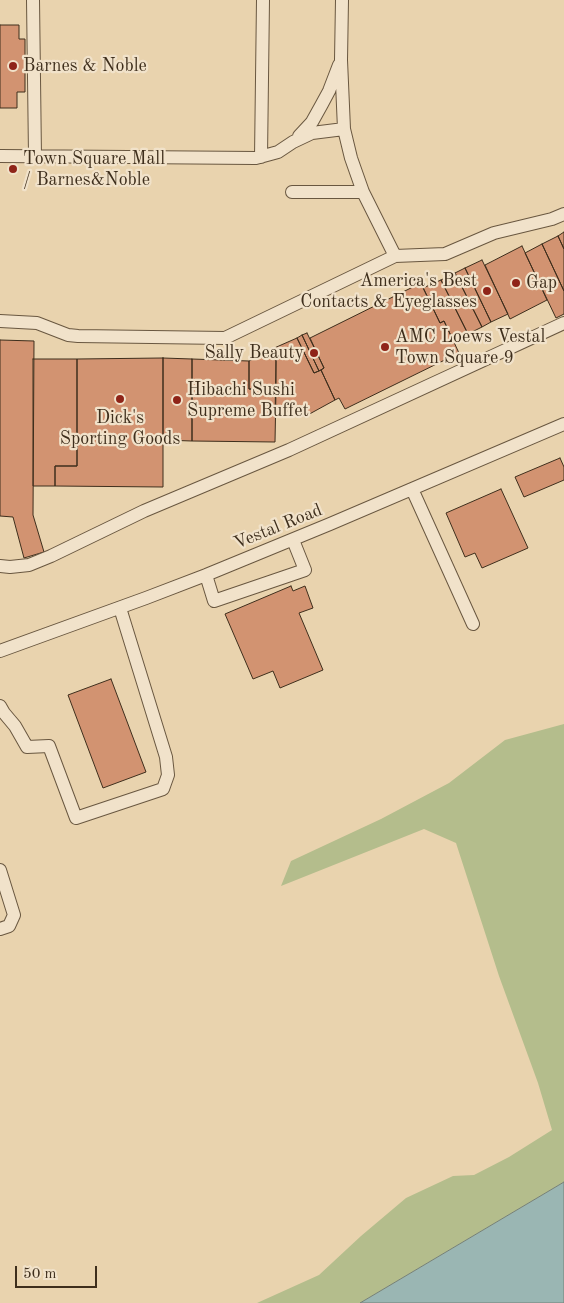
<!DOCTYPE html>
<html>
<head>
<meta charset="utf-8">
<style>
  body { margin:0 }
  #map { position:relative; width:564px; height:1303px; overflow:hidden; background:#e9d3ae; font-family:"Old Standard TT",serif }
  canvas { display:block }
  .scale { position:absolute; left:15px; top:1266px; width:82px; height:22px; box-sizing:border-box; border:2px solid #3e2e1c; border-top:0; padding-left:6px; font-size:15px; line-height:18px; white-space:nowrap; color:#3e2e1c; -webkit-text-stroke:4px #f1e2ca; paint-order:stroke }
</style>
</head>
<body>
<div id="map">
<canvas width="564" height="1303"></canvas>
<div class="scale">50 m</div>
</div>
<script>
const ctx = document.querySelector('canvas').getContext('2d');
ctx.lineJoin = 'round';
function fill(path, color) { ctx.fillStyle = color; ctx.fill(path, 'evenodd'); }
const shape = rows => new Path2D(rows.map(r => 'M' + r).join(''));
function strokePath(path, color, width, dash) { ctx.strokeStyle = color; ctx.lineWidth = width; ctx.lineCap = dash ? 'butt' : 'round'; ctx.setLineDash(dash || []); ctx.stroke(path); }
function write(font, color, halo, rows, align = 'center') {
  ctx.font = font + ' "Old Standard TT",serif'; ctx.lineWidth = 4.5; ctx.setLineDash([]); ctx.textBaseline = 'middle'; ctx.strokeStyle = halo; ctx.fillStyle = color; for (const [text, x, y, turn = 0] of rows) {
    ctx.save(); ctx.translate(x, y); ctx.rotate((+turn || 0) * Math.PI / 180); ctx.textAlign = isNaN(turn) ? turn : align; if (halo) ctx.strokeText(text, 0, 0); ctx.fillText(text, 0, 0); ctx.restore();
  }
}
fill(shape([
  [564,724,564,1182,360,1303,257,1303,319,1275,361,1236,406,1198,453,1176,474,1175,509,1157,552,1130,538,1083,499,976,456,843,424,829,281,886,291,861,381,819,449,783,505,740]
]), '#b4bd8c');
const water = shape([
  [564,1182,564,1303,360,1303,564,1182]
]);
fill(water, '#9ab6b3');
strokePath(water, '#758077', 1);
const building = shape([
  [0,25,19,25,19,39,25,39,25,92,17,92,17,108,0,108,0,25],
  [564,232,564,249,558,236,564,232],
  [558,236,564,249,564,291,542,244,558,236],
  [542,244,564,291,564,314,556,318,525,253,542,244],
  [522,246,547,300,510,319,485,265,522,246],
  [482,260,508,314,491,322,465,268,482,260],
  [465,268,491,322,482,327,455,273,465,268],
  [455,273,482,327,468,334,441,280,455,273],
  [441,280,468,334,453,340,444,321,440,323,423,288,441,280],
  [421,283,440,323,444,321,459,353,345,409,339,398,335,400,321,370,324,368,310,338,421,283],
  [307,333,324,368,319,371,302,335,307,333],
  [302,335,319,371,314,373,297,338,302,335],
  [297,338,314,373,321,370,335,400,304,417,299,405,275,418,276,359,272,349,297,338],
  [0,340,34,341,33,515,44,552,24,558,13,517,0,516,0,340],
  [272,349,276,359,276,389,249,389,249,361,272,349],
  [163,358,163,487,55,486,55,466,77,466,77,359,163,358],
  [163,358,192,359,192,441,163,440,163,358],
  [33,359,77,359,77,466,55,466,55,486,33,486,33,359],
  [192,359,249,361,249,389,276,389,275,442,192,441,192,359],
  [560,458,564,467,564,480,524,497,515,477,560,458],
  [501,489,528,548,482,568,475,553,465,557,446,513,501,489],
  [291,586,293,591,305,586,313,608,299,613,323,670,280,688,273,671,253,679,225,614,291,586],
  [111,679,146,772,103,788,68,695,111,679]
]);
fill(building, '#d29371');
strokePath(building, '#3e2e1c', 1);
const minor = shape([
  [33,0,35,156],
  [342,0,341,60,344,129,351,158,363,192,395,256],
  [299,136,312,122,322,104,329,91,339,65],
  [0,156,256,158,278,152,293,142,312,133,344,129],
  [261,157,263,0],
  [292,192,363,192],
  [0,321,37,323,68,335,78,336,225,338,395,256,445,254,494,233,552,219,564,214],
  [412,489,473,624],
  [0,566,10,567,29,565,51,556,144,511,289,450,564,323],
  [206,575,214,601,305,570,293,540],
  [0,651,146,598,206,575,330,524,564,424],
  [0,706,4,713,15,726,27,747,49,746,76,818,163,789,168,775,166,757,120,608],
  [0,870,14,915,9,926,0,929]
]);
strokePath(minor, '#695740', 14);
strokePath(minor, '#f1e2ca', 12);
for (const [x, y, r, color] of [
  [13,66,5,"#8f2418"],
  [13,169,5,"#8f2418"],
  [516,283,5,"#8f2418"],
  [487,291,5,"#8f2418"],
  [385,347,5,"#8f2418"],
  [314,353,5,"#8f2418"],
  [120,399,5,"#8f2418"],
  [177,400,5,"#8f2418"]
]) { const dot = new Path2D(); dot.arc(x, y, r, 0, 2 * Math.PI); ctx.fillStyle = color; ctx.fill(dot); strokePath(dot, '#f1e2ca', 2); }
write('18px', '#3e2e1c', '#f1e2ca', [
  ["Barnes & Noble",23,66],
  ["Town Square Mall",23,159],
  ["/ Barnes&Noble",23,180],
  ["America's Best",477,281,"right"],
  ["Contacts & Eyeglasses",477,302,"right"],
  ["Gap",526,283],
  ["AMC Loews Vestal",395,337],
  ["Town Square 9",395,358],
  ["Sally Beauty",304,353,"right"],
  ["Hibachi Sushi",187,390],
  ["Supreme Buffet",187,411],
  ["Dick's",120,418,"center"],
  ["Sporting Goods",120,439,"center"]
], 'left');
write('18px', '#3e2e1c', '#f1e2ca', [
  ["Vestal Road",278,527,-22]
]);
</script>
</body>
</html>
